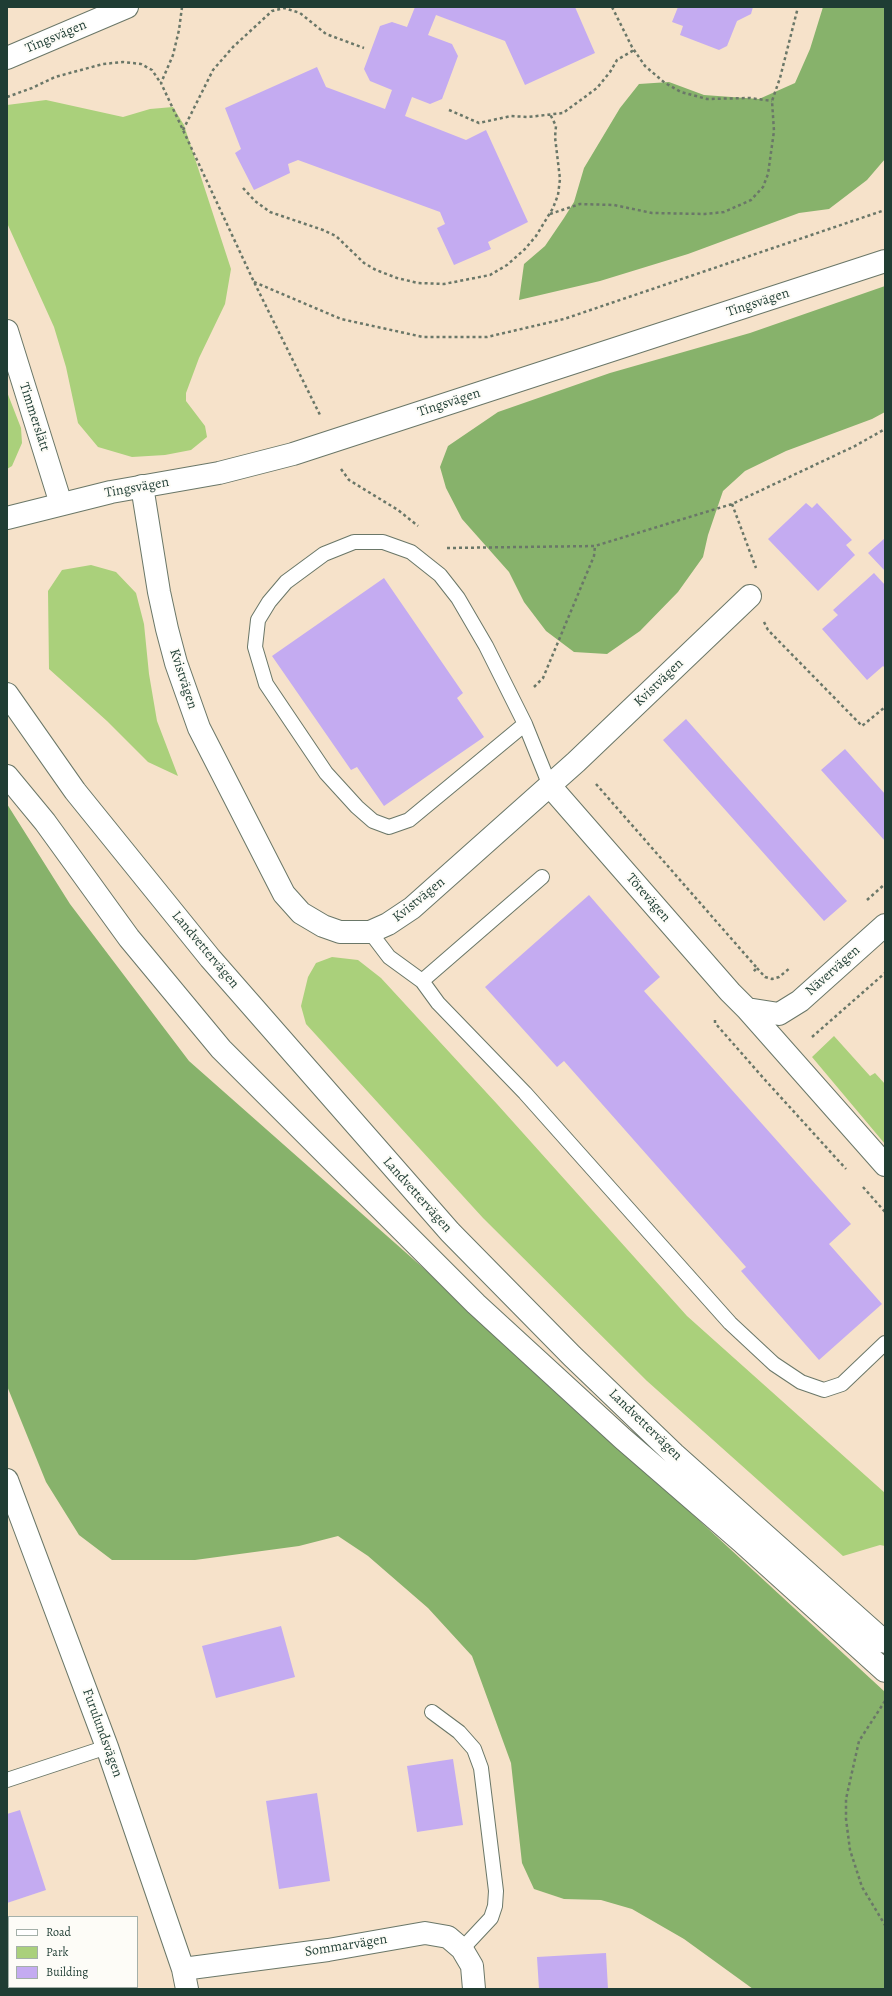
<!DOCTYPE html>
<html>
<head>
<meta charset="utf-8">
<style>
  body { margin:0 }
  #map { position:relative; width:892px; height:1996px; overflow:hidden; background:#f6e2ca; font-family:Alegreya,serif }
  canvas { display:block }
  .frame { position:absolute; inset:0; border:8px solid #1f3d34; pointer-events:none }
  .legend { position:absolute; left:8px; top:1916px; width:130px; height:72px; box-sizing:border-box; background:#fdfcf7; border:1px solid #a4b0a9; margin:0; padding:5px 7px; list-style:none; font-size:12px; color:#1f3d34 }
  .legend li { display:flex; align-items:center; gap:8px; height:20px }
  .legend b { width:20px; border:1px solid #a4b0a9 }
</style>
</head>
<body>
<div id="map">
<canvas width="892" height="1996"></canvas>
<div class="frame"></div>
<ul class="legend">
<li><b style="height:5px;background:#fff"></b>Road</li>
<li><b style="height:11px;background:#aad07b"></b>Park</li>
<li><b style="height:11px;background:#c4abf1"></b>Building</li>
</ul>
</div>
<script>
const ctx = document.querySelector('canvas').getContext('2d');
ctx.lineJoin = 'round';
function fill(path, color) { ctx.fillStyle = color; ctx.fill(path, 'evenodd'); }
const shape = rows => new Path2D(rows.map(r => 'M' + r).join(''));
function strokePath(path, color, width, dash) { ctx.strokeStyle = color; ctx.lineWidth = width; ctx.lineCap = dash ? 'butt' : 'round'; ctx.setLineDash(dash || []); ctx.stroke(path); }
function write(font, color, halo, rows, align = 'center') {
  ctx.font = font + ' Alegreya,serif'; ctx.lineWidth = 4; ctx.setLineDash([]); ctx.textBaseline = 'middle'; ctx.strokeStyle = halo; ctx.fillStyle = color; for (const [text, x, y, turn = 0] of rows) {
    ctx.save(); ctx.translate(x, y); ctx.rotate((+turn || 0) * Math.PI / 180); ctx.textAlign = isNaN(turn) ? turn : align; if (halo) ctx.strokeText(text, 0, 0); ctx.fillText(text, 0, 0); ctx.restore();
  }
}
fill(shape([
  [46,100,123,117,150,109,173,107,184,125,231,269,225,304,199,358,186,393,186,401,205,426,207,437,191,450,165,455,132,457,98,447,78,423,66,367,54,327,7,223,7,105],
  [7,392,21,428,22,443,12,466,7,469],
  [91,565,116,572,136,593,144,624,149,674,157,721,178,776,148,762,107,721,49,669,48,591,62,570],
  [332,957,358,960,381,978,497,1104,687,1316,885,1493,885,1546,880,1545,843,1556,647,1381,483,1218,306,1024,301,1006,308,977,316,963],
  [834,1036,870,1076,875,1073,885,1084,885,1144,812,1057]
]), '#aad07b');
fill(shape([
  [823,7,885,7,885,159,867,180,829,209,799,213,688,254,600,281,519,300,524,264,545,246,564,218,574,202,584,168,620,108,639,84,669,82,704,95,759,99,795,83,810,49],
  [885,286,885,412,872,419,786,451,745,471,723,491,708,535,703,557,678,592,640,631,607,654,574,652,546,631,524,602,509,572,462,519,446,488,440,467,448,446,498,412,610,373,750,333],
  [7,804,70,904,189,1061,481,1319,885,1692,885,1989,753,1989,684,1939,632,1909,601,1900,564,1899,534,1889,522,1863,511,1763,472,1656,428,1608,368,1556,338,1536,299,1546,195,1560,112,1560,79,1535,46,1482,7,1386]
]), '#87b26b');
fill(shape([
  [415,7,575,7,595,53,525,85,505,41,436,15,428,35,452,44,458,56,442,99,430,104,412,97,405,116,466,140,486,130,528,222,488,242,491,249,454,265,437,228,445,224,440,212,298,160,288,164,290,173,254,190,235,153,241,149,225,108,317,67,326,87,385,109,392,90,370,81,364,69,380,26,392,22,407,27],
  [678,7,753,7,751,14,737,21,727,46,719,50,680,35,683,26,672,22],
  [806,503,812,508,817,503,852,540,846,545,855,555,818,591,768,539],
  [885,538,885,571,868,553],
  [874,573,885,585,885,668,883,666,867,680,822,629,838,615,833,610],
  [384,578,463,693,457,698,484,737,384,806,357,767,351,770,272,656],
  [686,719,847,901,824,921,663,740],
  [845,749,885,794,885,841,821,770],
  [589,895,660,977,644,991,851,1224,829,1244,882,1304,819,1360,741,1271,746,1267,564,1061,557,1067,485,987],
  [281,1626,295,1677,216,1698,202,1646],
  [453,1759,463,1825,417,1832,407,1766],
  [317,1793,330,1881,279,1889,266,1801],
  [20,1810,46,1890,7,1903,7,1814],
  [7,1944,9,1944,9,1977,7,1971],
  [606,1953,608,1989,539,1989,537,1957],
  [11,1987,79,1987,79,1989,12,1989]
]), '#c4abf1');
const service = shape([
  [525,724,409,820,389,827,373,821,357,807,326,773,266,684,255,647,258,620,269,602,286,582,324,554,354,542,383,542,411,552,440,575,458,598,486,646,525,724,550,786],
  [370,932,389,957,422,981,438,1003,525,1093,730,1323,774,1364,801,1382,824,1390,842,1384,885,1343],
  [422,981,542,877],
  [432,1712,459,1732,474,1749,481,1768,496,1891,495,1906,491,1918,462,1949],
  [7,1780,107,1747]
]);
const minor = shape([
  [7,58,127,7],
  [7,331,61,504],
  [142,486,159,592,167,629,176,663,199,728,284,894,301,913,323,926,340,932,370,932,388,924,412,908,576,762,750,596],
  [550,786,730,992,747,1009,779,1014,800,1001,885,925],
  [747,1009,885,1165],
  [7,1480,107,1747,183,1969,187,1989],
  [183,1969,328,1950,425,1933,448,1937,462,1949,472,1966,474,1989]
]);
const tertiary = shape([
  [7,518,111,492,219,473,293,454,885,261],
  [7,694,75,791,210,958,450,1232,572,1356,674,1454,885,1642],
  [7,776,45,822,129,938,221,1049,476,1304,622,1438,742,1542,885,1671]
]);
strokePath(service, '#6a7768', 16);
strokePath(minor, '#6a7768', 24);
strokePath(tertiary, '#6a7768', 24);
strokePath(shape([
  [182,7,179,30,173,55,161,83,254,282,320,415],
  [612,7,632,47,645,66,665,83,681,92,707,99,750,98,772,101],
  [7,97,32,88,55,77,103,64,123,62,141,64,152,70,160,82],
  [449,110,479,123,511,116,528,117,563,113,597,88,610,72,617,60,634,50],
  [183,130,213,70,233,47,272,11,284,8,300,13,326,34,364,48],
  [243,188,255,201,270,212,323,230,336,236,364,263,376,270,397,278,418,283,444,284,490,275,507,265,525,249,536,236,553,208,558,195,560,179,555,137,556,126,550,114],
  [550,214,580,204,614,205,652,213,705,214,724,212,751,200,763,187,768,174,774,131,772,101,780,78,798,7],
  [254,282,341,319,423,337,487,337,564,319,885,210],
  [341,469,349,480,398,510,418,526],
  [732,504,756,568],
  [447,548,595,546,732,504,855,446,885,429],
  [764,622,768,630,862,726,885,707],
  [534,687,543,678,594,556,595,546],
  [596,784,757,968,752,973],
  [867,900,885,884],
  [757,968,765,977,772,979,779,977,790,968],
  [715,1020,715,1023,766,1081,846,1169],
  [812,1037,885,973],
  [863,1187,885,1212],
  [885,1701,859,1741,846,1799,846,1819,850,1850,862,1887,885,1925]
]), '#6a7768', 2.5, [3, 3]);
strokePath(service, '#fff', 14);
strokePath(minor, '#fff', 22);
strokePath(tertiary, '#fff', 22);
write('14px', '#1f3d34', '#fdfcf7', [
  ["Tingsvägen",56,37,-23],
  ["Tingsvägen",758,303,-18],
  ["Tingsvägen",449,403,-18],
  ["Timmerslätt",34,417,72],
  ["Tingsvägen",137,488,-10],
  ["Kvistvägen",183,679,72],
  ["Kvistvägen",659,683,-44],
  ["Törevägen",648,898,49],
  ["Kvistvägen",419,900,-39],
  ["Landvettervägen",205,950,50],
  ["Nävervägen",833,971,-42],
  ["Landvettervägen",417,1195,48],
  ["Landvettervägen",645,1425,44],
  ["Furulundsvägen",102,1733,70],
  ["Sommarvägen",346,1946,-9]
]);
</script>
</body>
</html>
